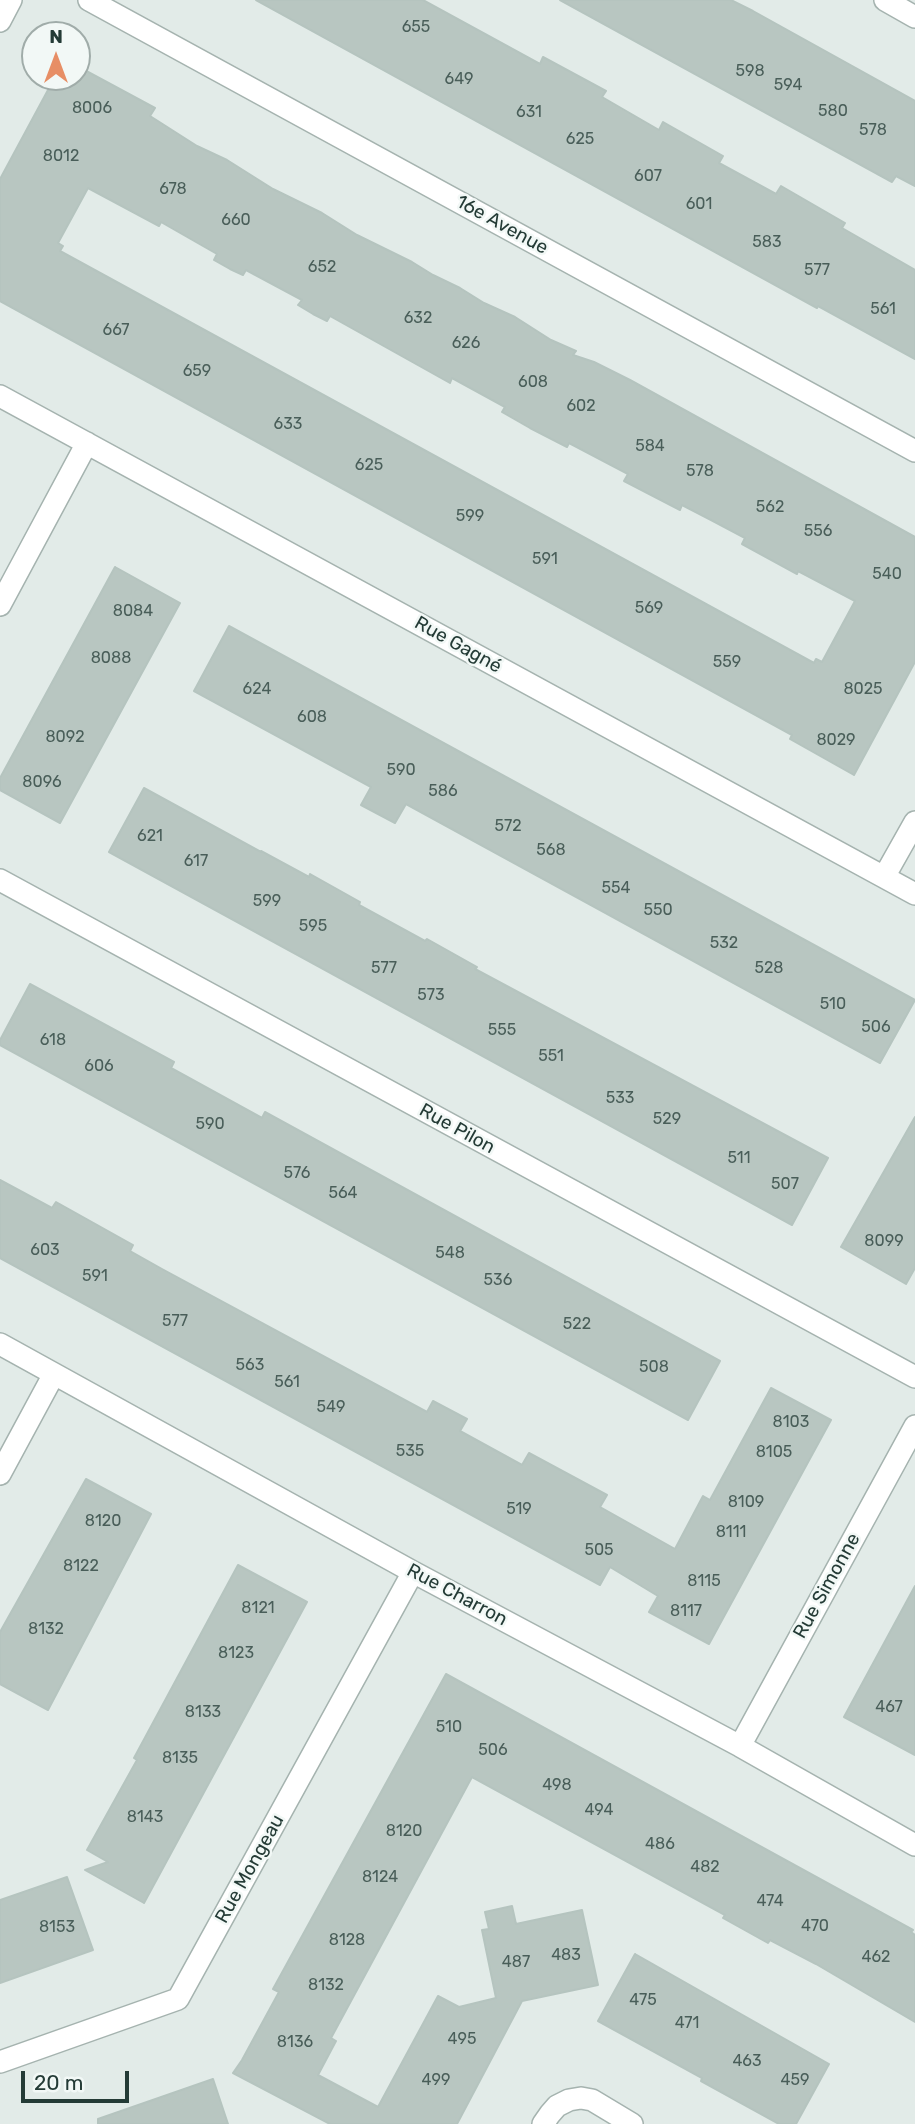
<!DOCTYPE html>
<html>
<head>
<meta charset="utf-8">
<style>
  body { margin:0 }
  #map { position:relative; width:915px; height:2124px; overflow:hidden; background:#e2ebe8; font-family:Rubik,sans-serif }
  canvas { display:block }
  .north { position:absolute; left:21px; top:21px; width:70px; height:70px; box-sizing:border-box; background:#f2f8f6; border:2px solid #a0aca9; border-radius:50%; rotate:0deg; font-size:19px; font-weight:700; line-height:28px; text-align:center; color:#243b36 }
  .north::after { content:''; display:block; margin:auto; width:24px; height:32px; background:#e78e65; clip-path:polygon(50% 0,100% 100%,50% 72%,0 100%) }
  .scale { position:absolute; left:21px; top:2071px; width:108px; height:32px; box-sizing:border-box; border:4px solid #243b36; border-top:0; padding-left:9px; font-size:21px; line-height:24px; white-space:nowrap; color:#243b36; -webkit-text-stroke:5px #f2f8f6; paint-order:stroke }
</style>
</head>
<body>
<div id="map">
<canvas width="915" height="2124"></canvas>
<div class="north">N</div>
<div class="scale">20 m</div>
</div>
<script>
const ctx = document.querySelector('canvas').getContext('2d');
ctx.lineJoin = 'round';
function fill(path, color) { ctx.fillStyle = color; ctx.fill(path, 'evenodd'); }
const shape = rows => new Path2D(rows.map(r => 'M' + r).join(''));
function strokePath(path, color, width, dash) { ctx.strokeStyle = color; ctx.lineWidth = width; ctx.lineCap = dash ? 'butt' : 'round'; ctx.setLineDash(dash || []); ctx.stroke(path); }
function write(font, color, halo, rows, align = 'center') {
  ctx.font = font + ' Rubik,sans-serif'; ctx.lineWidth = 5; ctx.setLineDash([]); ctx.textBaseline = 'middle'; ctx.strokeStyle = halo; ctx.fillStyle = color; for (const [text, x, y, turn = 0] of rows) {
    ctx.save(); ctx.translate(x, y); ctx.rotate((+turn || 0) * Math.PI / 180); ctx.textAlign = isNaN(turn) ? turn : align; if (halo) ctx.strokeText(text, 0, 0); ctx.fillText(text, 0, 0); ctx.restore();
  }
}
const building = shape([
  [256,0,423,0,540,64,543,57,606,91,602,97,659,130,663,122,723,156,719,163,776,194,781,186,845,223,842,228,915,270,915,359,818,306,817,308,256,0],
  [560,0,731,0,753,11,915,101,915,186,896,176,892,182,560,0],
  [77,66,155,108,150,116,197,146,227,160,273,189,322,213,357,235,412,262,433,275,460,288,484,303,515,317,551,340,576,351,573,355,594,362,630,380,915,537,915,662,854,775,790,739,792,735,0,301,0,179,55,77,77,77,77,66],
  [88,188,159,226,161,222,217,254,214,260,230,269,243,275,246,270,302,300,298,305,313,314,327,321,330,316,450,383,452,378,505,407,502,412,530,428,567,447,569,443,628,474,624,481,680,510,682,505,711,520,745,538,742,544,797,574,798,571,855,601,822,662,816,659,814,663,60,251,63,246,58,243,88,188],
  [115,567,180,603,60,823,0,790,0,778,115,567],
  [229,626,915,1000,880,1063,406,804,395,823,361,805,371,787,194,691,229,626],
  [144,788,261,852,261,851,309,877,310,874,360,902,359,905,425,941,427,939,477,967,475,969,828,1158,792,1225,109,852,144,788],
  [30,984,174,1062,171,1068,262,1118,265,1112,720,1361,688,1420,0,1045,0,1040,30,984],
  [915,1117,915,1268,906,1284,841,1247,915,1117],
  [0,1180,52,1208,56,1202,133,1245,130,1251,162,1269,427,1412,433,1401,467,1419,460,1431,522,1465,529,1453,607,1495,600,1507,675,1549,703,1496,710,1500,771,1388,831,1420,709,1644,649,1612,658,1596,610,1567,600,1585,0,1258,0,1180],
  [86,1479,151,1514,48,1710,0,1684,0,1632,86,1479],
  [238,1565,307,1602,144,1903,85,1870,108,1862,87,1850,137,1760,134,1758,238,1565],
  [915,1586,915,1755,844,1717,915,1586],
  [446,1674,913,1930,911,1932,915,1935,915,2022,816,1964,770,1940,768,1943,723,1918,725,1915,472,1777,331,2038,336,2041,318,2075,378,2107,438,1996,459,2007,496,1998,482,1930,489,1929,485,1912,512,1906,516,1924,582,1910,598,1985,522,2001,457,2124,330,2124,233,2073,242,2060,279,1992,273,1989,446,1674],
  [67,1877,93,1950,0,1983,0,1900,67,1877],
  [635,1954,829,2064,796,2124,779,2124,701,2081,702,2078,598,2021,635,1954],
  [213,2079,228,2124,98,2124,98,2119,213,2079]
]);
fill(building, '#b8c6c1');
strokePath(building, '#b5c4bf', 2);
const minor = shape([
  [89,0,915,451],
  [885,0,915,17],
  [0,21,11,0],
  [0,396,915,894],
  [0,605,87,443],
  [884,877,915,822],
  [0,880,915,1377],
  [0,1344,413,1572,740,1746,915,1845],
  [0,1474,54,1374],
  [740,1746,915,1426],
  [0,2062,178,1999,413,1572],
  [543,2124,550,2114,557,2106,569,2100,581,2098,592,2100,632,2124]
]);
strokePath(minor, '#a5b3af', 24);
strokePath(minor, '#fff', 21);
write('16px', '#495e59', null, [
  ["655",416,27],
  ["598",750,71],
  ["649",459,79],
  ["594",788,85],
  ["8006",92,108],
  ["580",833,111],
  ["631",529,112],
  ["578",873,130],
  ["625",580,139],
  ["8012",61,156],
  ["607",648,176],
  ["678",173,189],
  ["601",699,204],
  ["660",236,220],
  ["583",767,242],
  ["652",322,267],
  ["577",817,270],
  ["561",883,309],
  ["632",418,318],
  ["667",116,330],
  ["626",466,343],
  ["659",197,371],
  ["608",533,382],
  ["602",581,406],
  ["633",288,424],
  ["584",650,446],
  ["625",369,465],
  ["578",700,471],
  ["562",770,507],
  ["599",470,516],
  ["556",818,531],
  ["591",545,559],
  ["540",887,574],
  ["569",649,608],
  ["8084",133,611],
  ["8088",111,658],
  ["559",727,662],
  ["624",257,689],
  ["8025",863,689],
  ["608",312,717],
  ["8092",65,737],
  ["8029",836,740],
  ["590",401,770],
  ["8096",42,782],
  ["586",443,791],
  ["572",508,826],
  ["621",150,836],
  ["568",551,850],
  ["617",196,861],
  ["554",616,888],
  ["599",267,901],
  ["550",658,910],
  ["595",313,926],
  ["532",724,943],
  ["577",384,968],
  ["528",769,968],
  ["573",431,995],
  ["510",833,1004],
  ["506",876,1027],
  ["555",502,1030],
  ["618",53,1040],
  ["551",551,1056],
  ["606",99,1066],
  ["533",620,1098],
  ["529",667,1119],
  ["590",210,1124],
  ["511",739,1158],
  ["576",297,1173],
  ["507",785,1184],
  ["564",343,1193],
  ["8099",884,1241],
  ["603",45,1250],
  ["548",450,1253],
  ["591",95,1276],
  ["536",498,1280],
  ["577",175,1321],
  ["522",577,1324],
  ["563",250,1365],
  ["508",654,1367],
  ["561",287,1382],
  ["549",331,1407],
  ["8103",791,1422],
  ["535",410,1451],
  ["8105",774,1452],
  ["8109",746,1502],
  ["519",519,1509],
  ["8120",103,1521],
  ["8111",731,1532],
  ["505",599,1550],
  ["8122",81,1566],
  ["8115",704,1581],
  ["8121",258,1608],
  ["8117",686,1611],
  ["8132",46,1629],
  ["8123",236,1653],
  ["467",889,1707],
  ["8133",203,1712],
  ["510",449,1727],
  ["506",493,1750],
  ["8135",180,1758],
  ["498",557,1785],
  ["494",599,1810],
  ["8143",145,1817],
  ["8120",404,1831],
  ["486",660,1844],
  ["482",705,1867],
  ["8124",380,1877],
  ["474",770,1901],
  ["470",815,1926],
  ["8153",57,1927],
  ["8128",347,1940],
  ["483",566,1955],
  ["462",876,1957],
  ["487",516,1962],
  ["8132",326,1985],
  ["475",643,2000],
  ["471",687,2023],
  ["495",462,2039],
  ["8136",295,2042],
  ["463",747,2061],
  ["499",436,2080],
  ["459",795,2080]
]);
write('19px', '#243b36', '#f2f8f6', [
  ["16e Avenue",502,225,29],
  ["Rue Gagné",458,645,29],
  ["Rue Pilon",457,1129,29],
  ["Rue Simonne",827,1586,-61],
  ["Rue Charron",457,1595,28],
  ["Rue Mongeau",250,1869,-61]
]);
</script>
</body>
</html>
